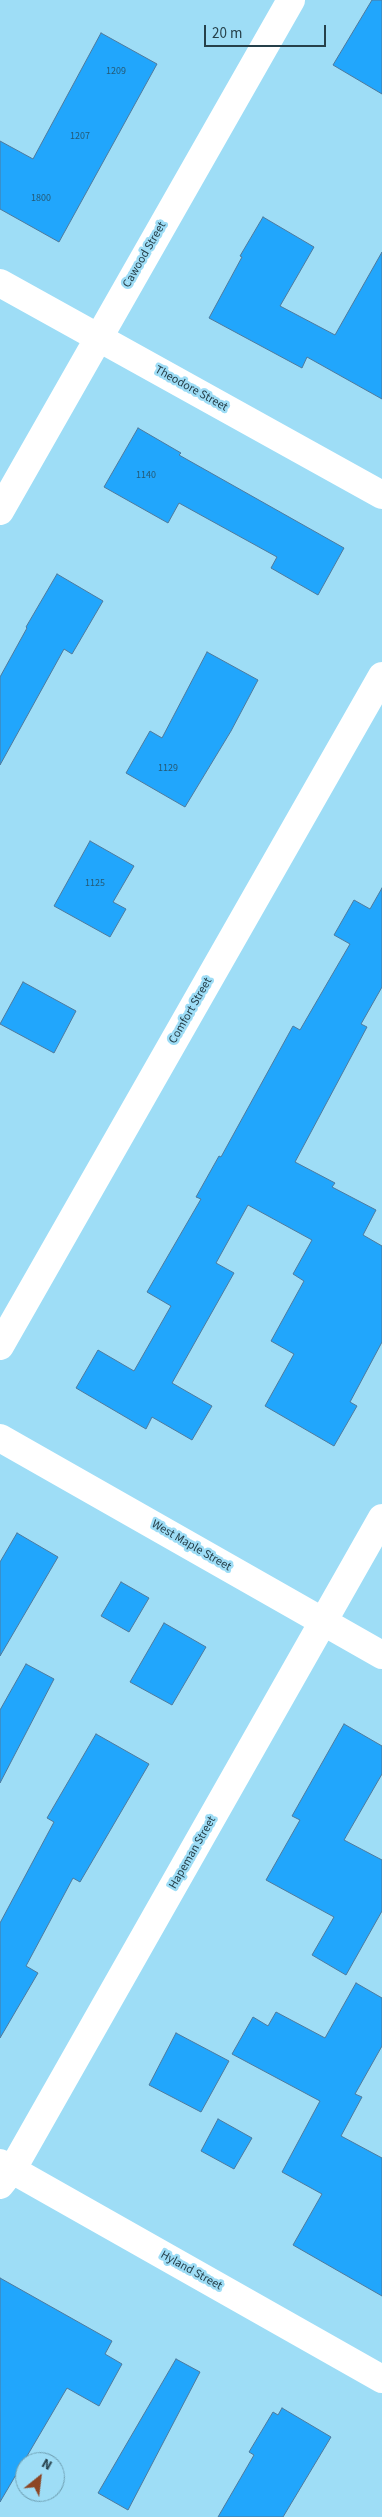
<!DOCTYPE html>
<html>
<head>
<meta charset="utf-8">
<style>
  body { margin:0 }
  #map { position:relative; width:382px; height:2517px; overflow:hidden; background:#9eddf6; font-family:"Source Sans 3",sans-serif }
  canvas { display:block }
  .north { position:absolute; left:15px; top:2452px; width:50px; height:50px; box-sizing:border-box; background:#9eddf6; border:1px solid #6e9eb1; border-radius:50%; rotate:29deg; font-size:14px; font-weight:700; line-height:20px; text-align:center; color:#26404a }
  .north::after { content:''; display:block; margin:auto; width:18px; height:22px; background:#8d4624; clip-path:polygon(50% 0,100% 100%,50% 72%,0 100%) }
  .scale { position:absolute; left:204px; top:25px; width:122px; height:22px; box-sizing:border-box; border:2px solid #26404a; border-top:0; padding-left:6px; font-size:15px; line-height:18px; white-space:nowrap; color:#26404a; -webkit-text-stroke:4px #9eddf6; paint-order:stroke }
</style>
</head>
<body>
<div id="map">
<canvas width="382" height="2517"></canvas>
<div class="north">N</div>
<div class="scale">20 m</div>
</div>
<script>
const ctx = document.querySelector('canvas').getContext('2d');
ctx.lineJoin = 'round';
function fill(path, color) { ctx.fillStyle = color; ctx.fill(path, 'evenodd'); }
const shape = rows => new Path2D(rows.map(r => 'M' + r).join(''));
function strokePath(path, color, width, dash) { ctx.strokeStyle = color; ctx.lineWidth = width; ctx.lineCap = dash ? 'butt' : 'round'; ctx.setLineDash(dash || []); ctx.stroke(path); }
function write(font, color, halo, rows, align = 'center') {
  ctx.font = font + ' "Source Sans 3",sans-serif'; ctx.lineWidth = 5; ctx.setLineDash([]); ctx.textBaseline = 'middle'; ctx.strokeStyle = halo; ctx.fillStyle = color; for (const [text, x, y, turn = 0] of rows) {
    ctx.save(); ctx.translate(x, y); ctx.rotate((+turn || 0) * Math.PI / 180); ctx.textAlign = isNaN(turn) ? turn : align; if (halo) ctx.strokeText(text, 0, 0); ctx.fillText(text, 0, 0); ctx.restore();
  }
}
const building = shape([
  [372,0,382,0,382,94,333,65,372,0],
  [101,33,157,64,59,242,0,209,0,141,33,159,101,33],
  [263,217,314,247,280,306,335,335,382,252,382,399,307,357,302,368,209,318,242,257,240,256,263,217],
  [138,428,181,453,179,455,344,548,318,595,271,568,277,557,179,503,168,523,104,487,138,428],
  [57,574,103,601,72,654,64,649,0,765,0,677,27,628,26,627,57,574],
  [207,652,258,680,231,731,185,807,126,773,150,731,162,738,207,652],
  [90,841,134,866,113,902,126,909,110,937,54,906,90,841],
  [382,888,382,987,361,1024,367,1027,295,1162,335,1183,332,1187,376,1210,363,1235,382,1246,382,1342,350,1402,357,1406,334,1446,265,1406,294,1354,271,1341,304,1281,293,1274,312,1240,248,1205,216,1263,234,1273,172,1383,212,1406,192,1440,152,1417,146,1429,76,1388,98,1350,134,1371,171,1306,147,1292,201,1199,196,1197,219,1156,221,1157,293,1026,300,1030,350,944,334,935,354,900,370,909,382,888],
  [23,982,76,1011,54,1053,0,1024,23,982],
  [17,1533,58,1557,0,1656,0,1562,17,1533],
  [121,1582,149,1598,129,1632,101,1616,121,1582],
  [164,1623,206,1647,172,1705,130,1682,164,1623],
  [26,1664,54,1679,0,1783,0,1710,26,1664],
  [344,1724,382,1746,382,1774,344,1840,382,1860,382,1911,346,1975,312,1955,334,1917,266,1880,300,1820,292,1816,344,1724],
  [96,1734,149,1764,80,1882,73,1878,26,1966,38,1973,0,2038,0,1923,54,1822,47,1818,96,1734],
  [356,1983,382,1998,382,2046,355,2094,362,2097,341,2136,382,2158,382,2296,293,2245,322,2194,282,2172,320,2101,232,2054,253,2017,268,2026,276,2012,325,2038,356,1983],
  [176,2033,229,2061,201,2112,149,2085,176,2033],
  [218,2119,252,2138,234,2169,201,2151,218,2119],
  [0,2278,112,2341,105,2354,122,2364,99,2406,67,2388,0,2502,0,2278],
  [176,2359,200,2372,128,2510,98,2493,176,2359],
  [282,2408,331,2437,283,2517,218,2517,254,2455,249,2452,273,2412,278,2415,282,2408]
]);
fill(building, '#21a6fc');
strokePath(building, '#4e7a9d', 1);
strokePath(shape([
  [0,283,382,495],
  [0,511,291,0],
  [0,1346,382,676],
  [0,1438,382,1655],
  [0,2163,382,2379],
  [0,2185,12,2170,382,1518]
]), '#fff', 28);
write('10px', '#255a76', null, [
  ["1209",116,72],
  ["1207",80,137],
  ["1800",41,199],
  ["1140",146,476],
  ["1129",168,769],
  ["1125",95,884]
]);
write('12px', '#26404a', '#9eddf6', [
  ["Cawood Street",145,255,-60],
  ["Theodore Street",191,389,29],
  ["Comfort Street",191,1011,-60],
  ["West Maple Street",191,1546,30],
  ["Hapeman Street",193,1853,-60],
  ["Hyland Street",191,2271,29]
]);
</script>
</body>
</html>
